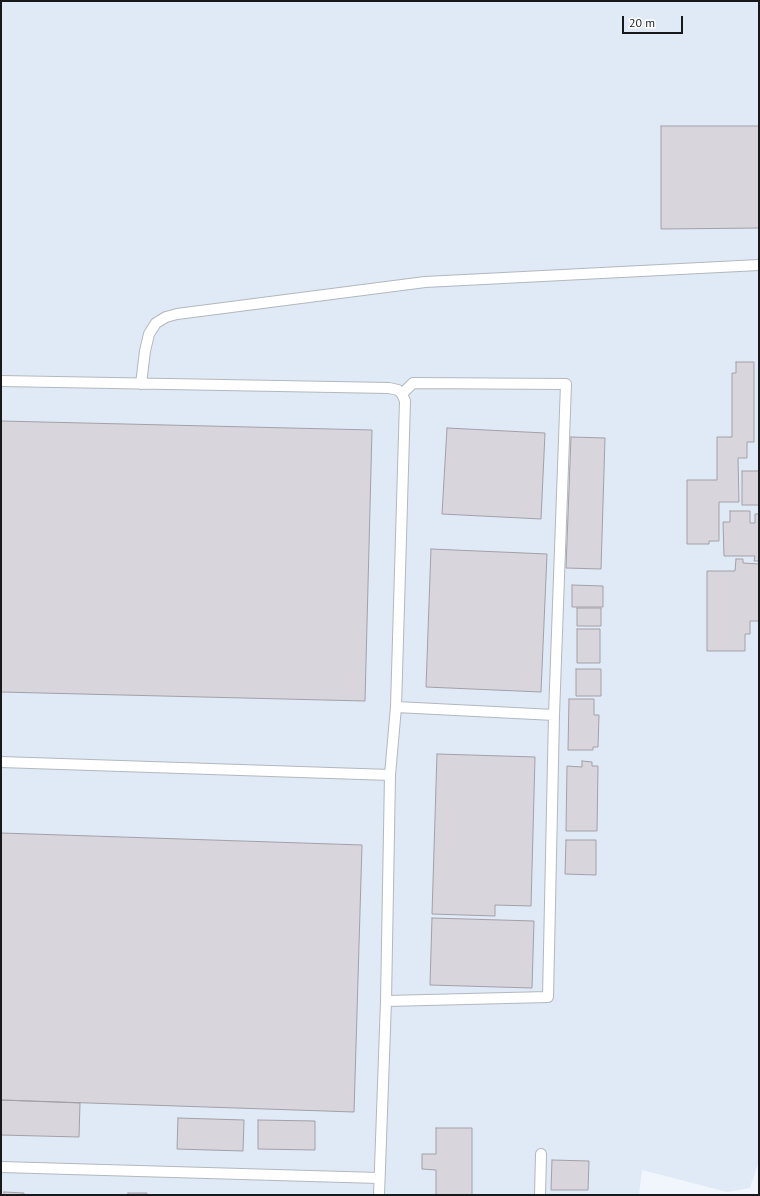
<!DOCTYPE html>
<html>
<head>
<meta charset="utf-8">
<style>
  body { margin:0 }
  #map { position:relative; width:760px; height:1196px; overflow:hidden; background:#f0f6fc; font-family:"PT Sans",sans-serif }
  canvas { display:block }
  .frame { position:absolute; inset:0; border:2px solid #17191b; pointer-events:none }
  .scale { position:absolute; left:622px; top:16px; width:61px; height:18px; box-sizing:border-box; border:2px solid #17191b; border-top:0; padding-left:5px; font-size:12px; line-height:14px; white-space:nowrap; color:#17191b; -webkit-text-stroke:3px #fff; paint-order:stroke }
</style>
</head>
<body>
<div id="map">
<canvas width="760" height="1196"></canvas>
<div class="frame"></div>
<div class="scale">20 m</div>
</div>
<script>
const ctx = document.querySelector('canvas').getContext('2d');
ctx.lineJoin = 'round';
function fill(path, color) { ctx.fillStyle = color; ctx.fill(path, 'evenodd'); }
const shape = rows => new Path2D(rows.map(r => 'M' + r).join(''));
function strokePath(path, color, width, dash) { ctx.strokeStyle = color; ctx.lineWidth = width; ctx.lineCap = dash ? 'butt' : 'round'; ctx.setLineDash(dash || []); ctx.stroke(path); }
fill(shape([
  [1,1,759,1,759,1161,750,1188,727,1192,642,1170,639,1195,1,1195]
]), '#dfeaf6');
const building = shape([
  [661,126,759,126,759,228,661,229,661,126],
  [736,362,754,362,754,442,747,442,747,458,738,458,739,502,719,502,719,541,709,541,709,544,687,544,687,480,717,480,717,437,732,437,732,373,736,373,736,362],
  [1,421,372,430,365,701,1,692,1,421],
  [447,428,545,433,541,519,442,514,447,428],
  [571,437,605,438,601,569,566,568,571,437],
  [742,471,759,471,759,505,742,505,742,471],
  [730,511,750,511,750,523,755,523,755,514,759,514,759,561,754,561,755,556,724,556,723,522,730,522,730,511],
  [431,549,547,554,541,692,426,687,431,549],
  [736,559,743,559,743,563,759,564,759,621,750,621,750,634,745,634,745,651,707,651,707,571,735,571,736,559],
  [572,585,603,586,603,607,572,607,572,585],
  [577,608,601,608,601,626,577,626,577,608],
  [577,629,600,629,600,663,577,663,577,629],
  [576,669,601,669,601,696,576,696,576,669],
  [569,699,594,699,594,715,599,715,598,747,593,747,593,750,568,750,569,699],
  [437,754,535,757,531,906,495,905,495,916,432,914,437,754],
  [582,761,592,762,592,766,598,766,597,831,566,831,567,766,582,767,582,761],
  [1,833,362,845,354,1112,1,1100,1,833],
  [566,840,596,840,596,875,565,874,566,840],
  [432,918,534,921,532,988,430,985,432,918],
  [1,1100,80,1103,79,1137,1,1135,1,1100],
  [178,1118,244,1120,243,1151,177,1149,178,1118],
  [258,1120,315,1121,315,1150,258,1149,258,1120],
  [436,1128,472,1128,472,1195,436,1195,436,1170,422,1169,422,1154,436,1154,436,1128],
  [552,1160,589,1161,588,1190,551,1190,552,1160],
  [4,1192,24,1193,24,1195,4,1195,4,1192],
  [128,1193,147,1193,147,1195,128,1195,128,1193]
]);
fill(building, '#d9d5dc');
strokePath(building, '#a4a0a7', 1);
const service = shape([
  [1,381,389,388,398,390,402,394,405,401,396,707,390,775,386,1001,379,1195],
  [141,384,145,351,149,334,156,323,166,317,177,314,425,282,759,265],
  [396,707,554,715],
  [1,762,390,775],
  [386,1001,548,997,554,715,566,384,413,383,402,394],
  [1,1167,379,1178],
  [540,1195,541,1154]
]);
strokePath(service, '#b2b8be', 12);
strokePath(service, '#fff', 10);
</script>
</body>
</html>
